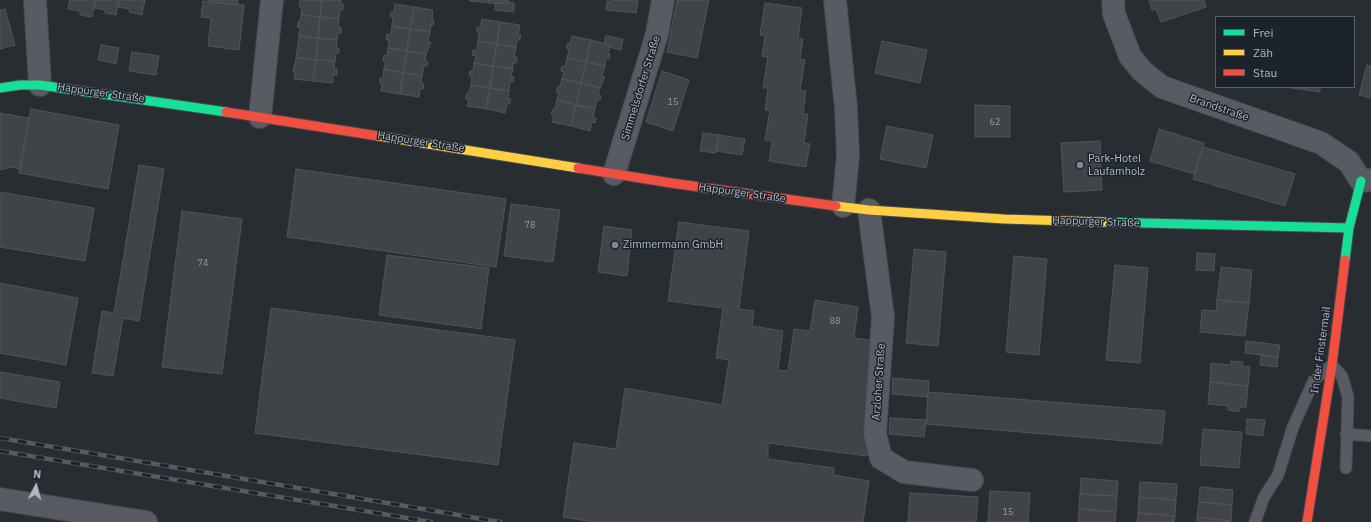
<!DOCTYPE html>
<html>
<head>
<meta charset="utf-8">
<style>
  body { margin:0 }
  #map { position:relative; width:1371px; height:522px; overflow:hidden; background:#282d32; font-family:"IBM Plex Sans",sans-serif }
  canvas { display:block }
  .legend { position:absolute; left:1215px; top:16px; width:140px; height:72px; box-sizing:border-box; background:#1d232c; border:1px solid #595f68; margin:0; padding:5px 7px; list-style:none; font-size:12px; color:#b3b9c3 }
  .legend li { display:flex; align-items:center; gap:8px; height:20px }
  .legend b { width:20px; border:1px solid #595f68 }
  .north { position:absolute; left:16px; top:466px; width:40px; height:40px; -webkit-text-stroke:3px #1d232c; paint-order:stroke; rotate:6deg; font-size:11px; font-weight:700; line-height:16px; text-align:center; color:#b3b9c3 }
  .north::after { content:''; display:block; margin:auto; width:14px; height:18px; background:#b3b9c3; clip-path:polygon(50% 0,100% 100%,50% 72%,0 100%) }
</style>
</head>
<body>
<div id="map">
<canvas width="1371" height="522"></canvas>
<ul class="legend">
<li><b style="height:5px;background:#16e098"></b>Frei</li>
<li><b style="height:5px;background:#ffcf43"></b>Zäh</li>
<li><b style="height:5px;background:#f24e42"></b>Stau</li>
</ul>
<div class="north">N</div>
</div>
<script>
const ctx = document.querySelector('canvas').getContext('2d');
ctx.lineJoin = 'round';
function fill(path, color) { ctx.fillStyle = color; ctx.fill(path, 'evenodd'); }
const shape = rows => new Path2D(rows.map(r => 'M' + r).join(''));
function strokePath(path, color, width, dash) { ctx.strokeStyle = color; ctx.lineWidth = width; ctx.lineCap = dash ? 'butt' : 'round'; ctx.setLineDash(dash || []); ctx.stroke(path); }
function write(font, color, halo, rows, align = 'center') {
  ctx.font = font + ' "IBM Plex Sans",sans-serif'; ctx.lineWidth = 3; ctx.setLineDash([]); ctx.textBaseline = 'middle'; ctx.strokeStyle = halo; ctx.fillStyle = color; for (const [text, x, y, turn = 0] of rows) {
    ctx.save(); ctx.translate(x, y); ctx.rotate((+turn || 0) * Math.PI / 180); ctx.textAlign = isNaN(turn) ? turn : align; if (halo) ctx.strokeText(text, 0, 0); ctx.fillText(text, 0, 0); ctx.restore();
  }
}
const building = shape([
  [70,0,95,0,92,17,80,15,80,11,68,9,70,0],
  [95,0,119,0,116,15,105,13,105,10,94,8,95,0],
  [119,0,145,0,142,15,129,12,130,9,118,7,119,0],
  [209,0,238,0,237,5,209,2,209,0],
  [302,0,322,0,320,17,301,15,302,7,299,7,300,1,302,0],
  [322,0,341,0,341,4,344,5,343,7,343,10,340,10,339,19,320,17,322,0],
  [470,0,489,0,489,3,470,1,470,0],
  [489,0,508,0,508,4,489,3,489,0],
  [611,0,638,0,636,13,606,10,607,1,611,2,611,0],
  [677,0,709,0,697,58,667,52,677,0],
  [1149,0,1204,0,1206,7,1161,22,1156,9,1152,10,1149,0],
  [203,1,244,5,239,50,208,46,211,18,201,17,203,1],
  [508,2,514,3,514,12,495,10,495,3,508,2],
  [765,3,802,8,798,38,803,39,800,59,805,60,800,90,806,91,803,114,808,114,804,143,810,144,806,167,769,161,772,141,765,140,770,111,765,110,768,88,763,88,768,57,762,56,765,36,760,35,765,3],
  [395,4,414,7,410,29,392,26,393,17,390,16,391,12,394,12,395,4],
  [414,7,433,10,432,20,434,20,433,25,431,25,430,32,410,29,414,7],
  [5,9,15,45,0,49,0,10,5,9],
  [301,15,320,17,318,38,299,36,300,27,297,27,298,25,298,22,300,22,301,15],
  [320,17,339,19,338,27,341,27,341,33,338,33,337,40,318,38,320,17],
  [482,19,500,22,497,44,478,41,479,32,477,32,477,27,480,27,482,19],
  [500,22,520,25,518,35,521,35,520,38,520,40,517,40,516,47,497,44,500,22],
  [392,26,410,29,407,51,388,48,389,40,386,40,387,34,390,35,392,26],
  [410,29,430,32,428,42,431,42,426,54,407,51,410,29],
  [299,36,318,38,316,60,296,58,299,36],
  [572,36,591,40,586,62,567,58,569,49,566,48,567,46,568,43,570,44,572,36],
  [606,36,623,39,621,50,609,47,610,45,604,43,606,36],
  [318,38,337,40,336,48,339,48,339,53,336,53,335,61,316,60,318,38],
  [591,40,610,45,608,54,610,54,609,59,606,59,605,66,586,62,591,40],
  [478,41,497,44,493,66,474,63,476,56,472,55,473,50,477,50,478,41],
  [882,41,927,50,920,83,875,73,882,41],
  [497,44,516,47,514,57,517,57,517,60,516,63,513,63,513,69,493,66,497,44],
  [101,45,119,48,116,64,98,60,101,45],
  [388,48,407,51,403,73,384,69,386,61,383,61,384,55,387,56,388,48],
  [407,51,426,54,425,61,428,62,427,64,427,66,424,66,422,76,403,73,407,51],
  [132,52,159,56,156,75,129,71,132,52],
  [296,58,316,60,313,81,294,79,295,72,293,72,296,58],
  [567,58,586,62,581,83,562,79,564,72,561,71,561,69,562,66,565,67,567,58],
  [316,60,335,61,334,69,337,69,337,75,333,75,333,83,313,81,316,60],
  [586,62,605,66,602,76,605,77,600,88,581,83,586,62],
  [474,63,493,66,490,88,471,85,472,76,469,76,470,71,473,71,474,63],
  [1367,65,1371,66,1371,98,1359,95,1367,65],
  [493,66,513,69,511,76,514,77,513,82,510,81,509,91,490,88,493,66],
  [384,69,403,73,400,94,381,91,382,84,380,83,380,78,383,78,384,69],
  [662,71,689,80,673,131,646,122,662,71],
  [403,73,422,76,421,83,424,84,423,89,420,88,419,97,400,94,403,73],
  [562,79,581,83,576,105,557,100,559,92,556,92,558,86,560,87,562,79],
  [581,83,600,88,598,95,601,96,600,100,597,100,595,109,576,105,581,83],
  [471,85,490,88,486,109,467,106,469,99,466,99,466,96,467,93,469,93,471,85],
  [1285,87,1320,87,1320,92,1285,87],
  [490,88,509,91,508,98,511,99,510,101,510,104,507,104,505,113,486,109,490,88],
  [557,100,576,105,571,126,552,122,554,115,551,114,553,109,555,109,557,100],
  [576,105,595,109,593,117,596,118,595,123,592,122,590,131,571,126,576,105],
  [975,105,1010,106,1010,137,975,137,975,105],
  [31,109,119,125,108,189,19,173,31,109],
  [0,113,29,118,20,169,11,167,0,170,0,113],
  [887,126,933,135,926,168,880,159,887,126],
  [1159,129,1204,143,1195,174,1150,161,1159,129],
  [703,133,719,135,716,153,700,151,703,133],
  [719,135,745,139,742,155,716,151,719,135],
  [1100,141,1102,190,1064,192,1061,143,1100,141],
  [1203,147,1295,174,1285,206,1193,179,1203,147],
  [139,165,164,169,139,321,123,318,113,376,92,373,102,311,114,313,139,165],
  [296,169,506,199,496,267,287,237,296,169],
  [0,192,94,208,85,261,0,247,0,192],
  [511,204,560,210,553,262,504,256,511,204],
  [182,211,242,219,222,374,162,367,182,211],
  [679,222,749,231,739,309,754,311,752,326,783,331,778,370,788,371,794,329,810,331,815,300,858,307,854,338,876,341,867,456,768,443,768,459,834,468,834,475,869,481,863,522,594,522,563,517,574,443,616,449,625,388,722,405,729,360,716,358,723,308,668,301,679,222],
  [604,226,632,230,627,276,598,272,604,226],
  [914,249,946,252,938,346,906,343,914,249],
  [1197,253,1215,254,1214,271,1196,270,1197,253],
  [387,255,489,268,481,329,379,315,387,255],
  [1014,256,1047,259,1039,355,1006,352,1014,256],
  [1115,265,1148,268,1140,363,1106,360,1115,265],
  [1221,267,1252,270,1249,303,1217,300,1221,267],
  [0,283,78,298,66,365,0,353,0,283],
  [1217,300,1249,303,1245,336,1200,332,1202,310,1216,311,1217,300],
  [271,308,515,340,498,465,255,433,271,308],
  [1246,341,1280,345,1278,357,1245,353,1246,341],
  [1261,355,1278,357,1277,367,1260,365,1261,355],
  [1231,361,1243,362,1242,366,1250,367,1248,386,1210,382,1211,363,1231,365,1231,361],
  [0,372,60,382,56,408,0,398,0,372],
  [893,378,929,381,928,397,892,394,893,378],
  [1210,382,1248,386,1246,408,1239,407,1239,412,1228,410,1228,406,1208,404,1210,382],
  [928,392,1165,411,1162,444,926,424,928,392],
  [890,418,926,420,924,437,889,434,890,418],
  [1247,419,1265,420,1263,436,1246,434,1247,419],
  [1203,429,1242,432,1239,468,1200,465,1203,429],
  [1081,478,1118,481,1117,496,1080,494,1081,478],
  [1140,482,1177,484,1176,500,1139,497,1140,482],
  [1200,487,1233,490,1232,505,1199,502,1200,487],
  [990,491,1030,493,1028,522,988,522,990,491],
  [910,493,978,497,976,522,908,522,910,493],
  [1080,494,1117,496,1116,512,1079,509,1080,494],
  [1139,497,1176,500,1175,516,1138,513,1139,497],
  [1199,502,1232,505,1231,521,1197,517,1199,502],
  [1079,509,1116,512,1115,522,1078,522,1079,509],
  [1138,513,1175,516,1174,522,1137,522,1138,513],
  [1197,517,1231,521,1230,522,1197,522,1197,517]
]);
fill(building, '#404449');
strokePath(building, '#50545a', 1);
const lane = shape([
  [1346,434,1371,436],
  [1255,522,1264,497,1278,475,1293,427,1314,380,1332,365,1342,376,1348,397,1346,468]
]);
const street = shape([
  [35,0,40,85],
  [835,0,846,108,848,156,843,206],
  [1113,0,1114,14,1130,56,1142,71,1162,87,1321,143,1349,162,1361,181,1371,180],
  [260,117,272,0],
  [614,174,657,34,663,0],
  [869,210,883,317,875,434,881,458,904,472,972,480],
  [0,499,146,522]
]);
const fast = shape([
  [0,88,20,85,40,85,226,112],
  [1103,222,1349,228],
  [1345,260,1349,228,1361,181]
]);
const slow = shape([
  [378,136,578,168],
  [836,206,869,210,1004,219,1103,222]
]);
const jam = shape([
  [226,112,378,136],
  [578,168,671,183,836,206],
  [1307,522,1332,365,1345,260]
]);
strokePath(lane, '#46494d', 13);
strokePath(street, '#46494d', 24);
strokePath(fast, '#46494d', 11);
strokePath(slow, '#46494d', 11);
strokePath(jam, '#46494d', 11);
strokePath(lane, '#585b61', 11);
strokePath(street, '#585b61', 22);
strokePath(fast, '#16e098', 9);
strokePath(slow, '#ffcf43', 9);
strokePath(jam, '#f24e42', 9);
const rail = shape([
  [0,438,500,522],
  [0,451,431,522]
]);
strokePath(rail, '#575b5f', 4.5);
strokePath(rail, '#1d232c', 3, [9]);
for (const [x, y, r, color] of [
  [1080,165,4,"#828890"],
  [615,245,4,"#828890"]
]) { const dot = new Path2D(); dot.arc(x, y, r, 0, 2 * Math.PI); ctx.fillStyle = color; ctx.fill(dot); strokePath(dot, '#1d232c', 1.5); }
write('9px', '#969ca4', null, [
  ["15",673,102],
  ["62",995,122],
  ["78",530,225],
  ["74",203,263],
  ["88",835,321],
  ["15",1008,512]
]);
write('11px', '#b3b9c3', '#1d232c', [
  ["Simmelsdorfer Straße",641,88,-73],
  ["Happurger Straße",101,93,8],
  ["Brandstraße",1219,108,19],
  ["Happurger Straße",421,142,9],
  ["Happurger Straße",742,193,8],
  ["Happurger Straße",1096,222,2],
  ["In der Finstermail",1321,350,-82],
  ["Arzloher Straße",879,382,-86]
]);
write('11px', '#b3b9c3', '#1d232c', [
  ["Park-Hotel",1088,159],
  ["Laufamholz",1088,172],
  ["Zimmermann GmbH",623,245]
], 'left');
</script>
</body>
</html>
